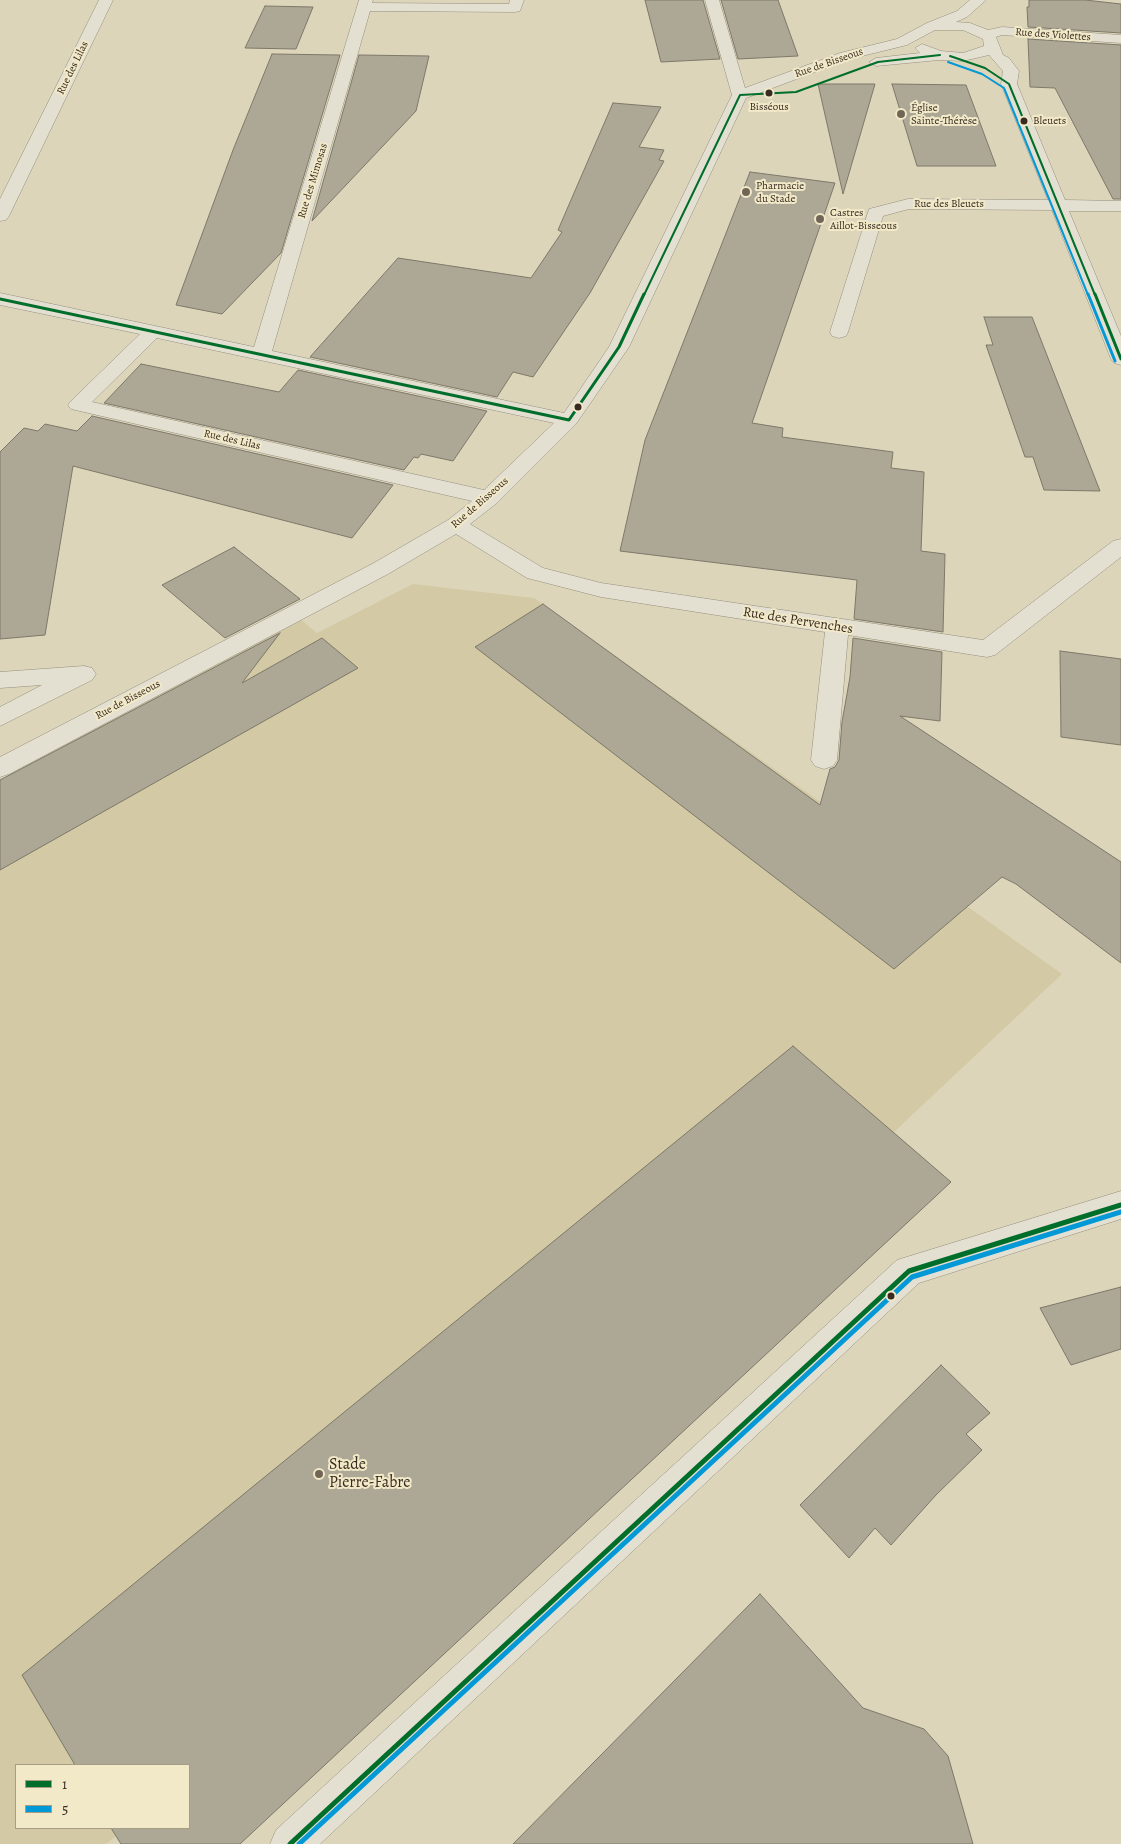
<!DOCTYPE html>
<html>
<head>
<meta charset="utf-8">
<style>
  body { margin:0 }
  #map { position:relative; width:1121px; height:1844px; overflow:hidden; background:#dcd5b9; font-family:Alegreya,serif }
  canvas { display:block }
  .legend { position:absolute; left:15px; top:1764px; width:175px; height:65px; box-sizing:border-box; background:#f1e9c8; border:1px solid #a79d85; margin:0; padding:6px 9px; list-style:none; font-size:15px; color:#382a20 }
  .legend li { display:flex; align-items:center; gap:10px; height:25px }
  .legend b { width:25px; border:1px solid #a79d85 }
</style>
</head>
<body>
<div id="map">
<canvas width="1121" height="1844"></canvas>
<ul class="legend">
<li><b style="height:6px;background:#006e2b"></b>1</li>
<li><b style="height:6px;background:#0398d6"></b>5</li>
</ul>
</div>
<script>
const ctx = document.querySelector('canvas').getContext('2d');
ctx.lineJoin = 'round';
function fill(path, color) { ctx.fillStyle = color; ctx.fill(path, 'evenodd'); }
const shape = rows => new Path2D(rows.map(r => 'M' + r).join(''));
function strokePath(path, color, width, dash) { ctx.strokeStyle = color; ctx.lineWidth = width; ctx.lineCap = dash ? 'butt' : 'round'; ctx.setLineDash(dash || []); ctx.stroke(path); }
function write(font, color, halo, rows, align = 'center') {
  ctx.font = font + ' Alegreya,serif'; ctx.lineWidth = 4; ctx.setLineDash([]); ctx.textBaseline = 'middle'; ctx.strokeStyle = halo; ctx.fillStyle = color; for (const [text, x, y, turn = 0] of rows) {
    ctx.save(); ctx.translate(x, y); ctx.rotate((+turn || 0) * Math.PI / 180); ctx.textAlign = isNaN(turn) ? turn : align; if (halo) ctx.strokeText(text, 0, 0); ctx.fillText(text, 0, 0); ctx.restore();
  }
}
fill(shape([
  [413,584,534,598,1062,974,894,1132,951,1182,240,1844,121,1844,116,1836,106,1844,0,1844,0,780,300,619,317,633],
  [16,1765,189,1765,189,1828,16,1828]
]), '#d3c9a4');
const building = shape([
  [645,0,703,0,720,59,661,62,645,0],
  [721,0,778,0,798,56,738,59,721,0],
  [1029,0,1085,0,1121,4,1121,33,1028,27,1027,7,1029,7,1029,0],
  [265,6,313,7,296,49,245,48,265,6],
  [1028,39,1121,45,1121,199,1113,199,1055,88,1030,87,1028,39],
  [272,54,340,55,281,253,222,314,176,305,233,150,272,54],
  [359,55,429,56,416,111,312,221,359,55],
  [818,84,875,84,843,194,818,84],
  [892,84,966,85,996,166,917,166,892,84],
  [613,103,661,107,639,147,664,150,659,160,664,161,590,293,533,377,513,372,497,397,310,357,398,258,531,278,562,232,558,230,613,103],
  [750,172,835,183,752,423,783,428,782,437,893,452,891,468,924,472,921,551,945,554,943,632,854,619,857,580,620,551,645,440,750,172],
  [984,317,1032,317,1100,491,1044,490,1033,457,1025,457,986,345,993,345,984,317],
  [141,364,279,392,298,370,487,411,453,461,421,454,418,458,414,457,404,470,104,403,141,364],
  [92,416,393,485,352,538,73,466,45,635,0,639,0,452,24,428,38,431,45,424,77,431,92,416],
  [234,547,300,599,225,638,162,585,234,547],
  [543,604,820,805,830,769,835,767,839,760,842,722,850,677,853,638,942,652,940,721,900,716,1121,862,1121,963,1016,884,1002,877,894,969,475,647,543,604],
  [280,633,242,683,322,638,358,668,0,870,0,780,280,633],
  [1060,651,1121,659,1121,745,1061,737,1060,651],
  [793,1046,951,1182,240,1844,121,1844,111,1828,189,1828,189,1765,75,1765,22,1675,793,1046],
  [1121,1287,1121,1349,1071,1365,1040,1308,1121,1287],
  [941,1365,990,1413,966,1434,982,1450,936,1495,891,1545,875,1528,849,1558,800,1505,941,1365],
  [760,1594,863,1708,924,1729,948,1756,973,1844,513,1844,760,1594]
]);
fill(building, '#ada795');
strokePath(building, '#7d7869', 1);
const minor = shape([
  [99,0,113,0,9,216,6,220,0,221,0,199,99,0],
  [359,0,373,0,372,3,509,4,510,0,524,0,520,11,515,12,370,11,272,351,564,413,609,347,732,95,705,0,719,0,745,88,840,53,897,39,927,23,957,11,970,0,986,0,967,17,956,22,970,23,988,30,1002,27,1121,35,1121,43,1002,35,996,37,1003,55,1009,58,1019,71,1017,84,1065,200,1121,201,1121,211,1069,211,1121,336,1121,365,1114,363,1111,359,1052,210,909,209,883,216,848,332,846,336,839,338,832,336,830,332,869,209,908,199,1048,200,1001,84,1003,71,989,55,963,61,939,60,876,66,869,62,876,58,920,53,915,48,922,44,941,51,963,53,984,46,983,39,963,30,935,30,907,45,850,59,746,98,629,347,576,424,497,503,470,524,543,568,601,583,983,640,1113,541,1121,539,1121,557,995,655,987,657,848,635,837,760,833,766,824,769,815,766,811,760,825,632,601,597,535,580,527,578,456,534,388,574,9,774,0,777,0,757,372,564,448,520,472,501,71,409,68,405,71,401,140,334,0,305,0,293,254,347,359,0],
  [157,338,554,423,484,490,92,402,157,338],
  [84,666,92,668,96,674,92,680,0,726,0,707,42,685,0,688,0,672,84,666],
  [1121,1191,1121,1219,919,1283,320,1844,270,1844,276,1830,897,1260,1121,1191]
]);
strokePath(minor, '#948f7e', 1);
fill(minor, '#e3dfd1');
strokePath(shape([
  [950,56,985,68,1009,84,1095,295],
  [644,295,740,95,796,92,878,62,940,55]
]), '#006e2b', 2);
strokePath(shape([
  [1095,294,1121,359],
  [0,299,569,420,619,347,644,294]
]), '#006e2b', 3);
strokePath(shape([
  [290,1844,909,1271,1121,1205]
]), '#006e2b', 5);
strokePath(shape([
  [948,62,982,74,1004,88,1088,295]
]), '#0398d6', 2);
strokePath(shape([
  [1088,294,1115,361]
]), '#0398d6', 3);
strokePath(shape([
  [299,1844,912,1277,1121,1212]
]), '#0398d6', 5);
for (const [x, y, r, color] of [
  [769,93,4.5,"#382a20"],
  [901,114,5,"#716656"],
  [1024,121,4.5,"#382a20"],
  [746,192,5,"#716656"],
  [820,219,5,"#716656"],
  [578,407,4.5,"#382a20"],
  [891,1296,4.5,"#382a20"],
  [319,1474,5,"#716656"]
]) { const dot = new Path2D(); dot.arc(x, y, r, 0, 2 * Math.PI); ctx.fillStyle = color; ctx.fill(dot); strokePath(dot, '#f1e9c8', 2); }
write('11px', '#382a20', '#f1e9c8', [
  ["Rue des Violettes",1053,35,4],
  ["Rue de Bisseous",829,63,-19],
  ["Rue des Lilas",73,68,-64],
  ["Rue des Mimosas",313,181,-73],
  ["Rue des Bleuets",949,204],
  ["Rue des Lilas",232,440,13],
  ["Rue de Bisseous",480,503,-41],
  ["Rue de Bisseous",128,700,-28]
]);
write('11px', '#382a20', '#f1e9c8', [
  ["Bisséous",769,107],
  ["Bleuets",1033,121,"left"]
]);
write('11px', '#382a20', '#f1e9c8', [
  ["Église",911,108],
  ["Sainte-Thérèse",911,121],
  ["Pharmacie",756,186],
  ["du Stade",756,199],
  ["Castres",830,213],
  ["Aillot-Bisseous",830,226]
], 'left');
write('14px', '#382a20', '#f1e9c8', [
  ["Rue des Pervenches",798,621,9]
]);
write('16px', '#382a20', '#f1e9c8', [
  ["Stade",329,1465],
  ["Pierre-Fabre",329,1483]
], 'left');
</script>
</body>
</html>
